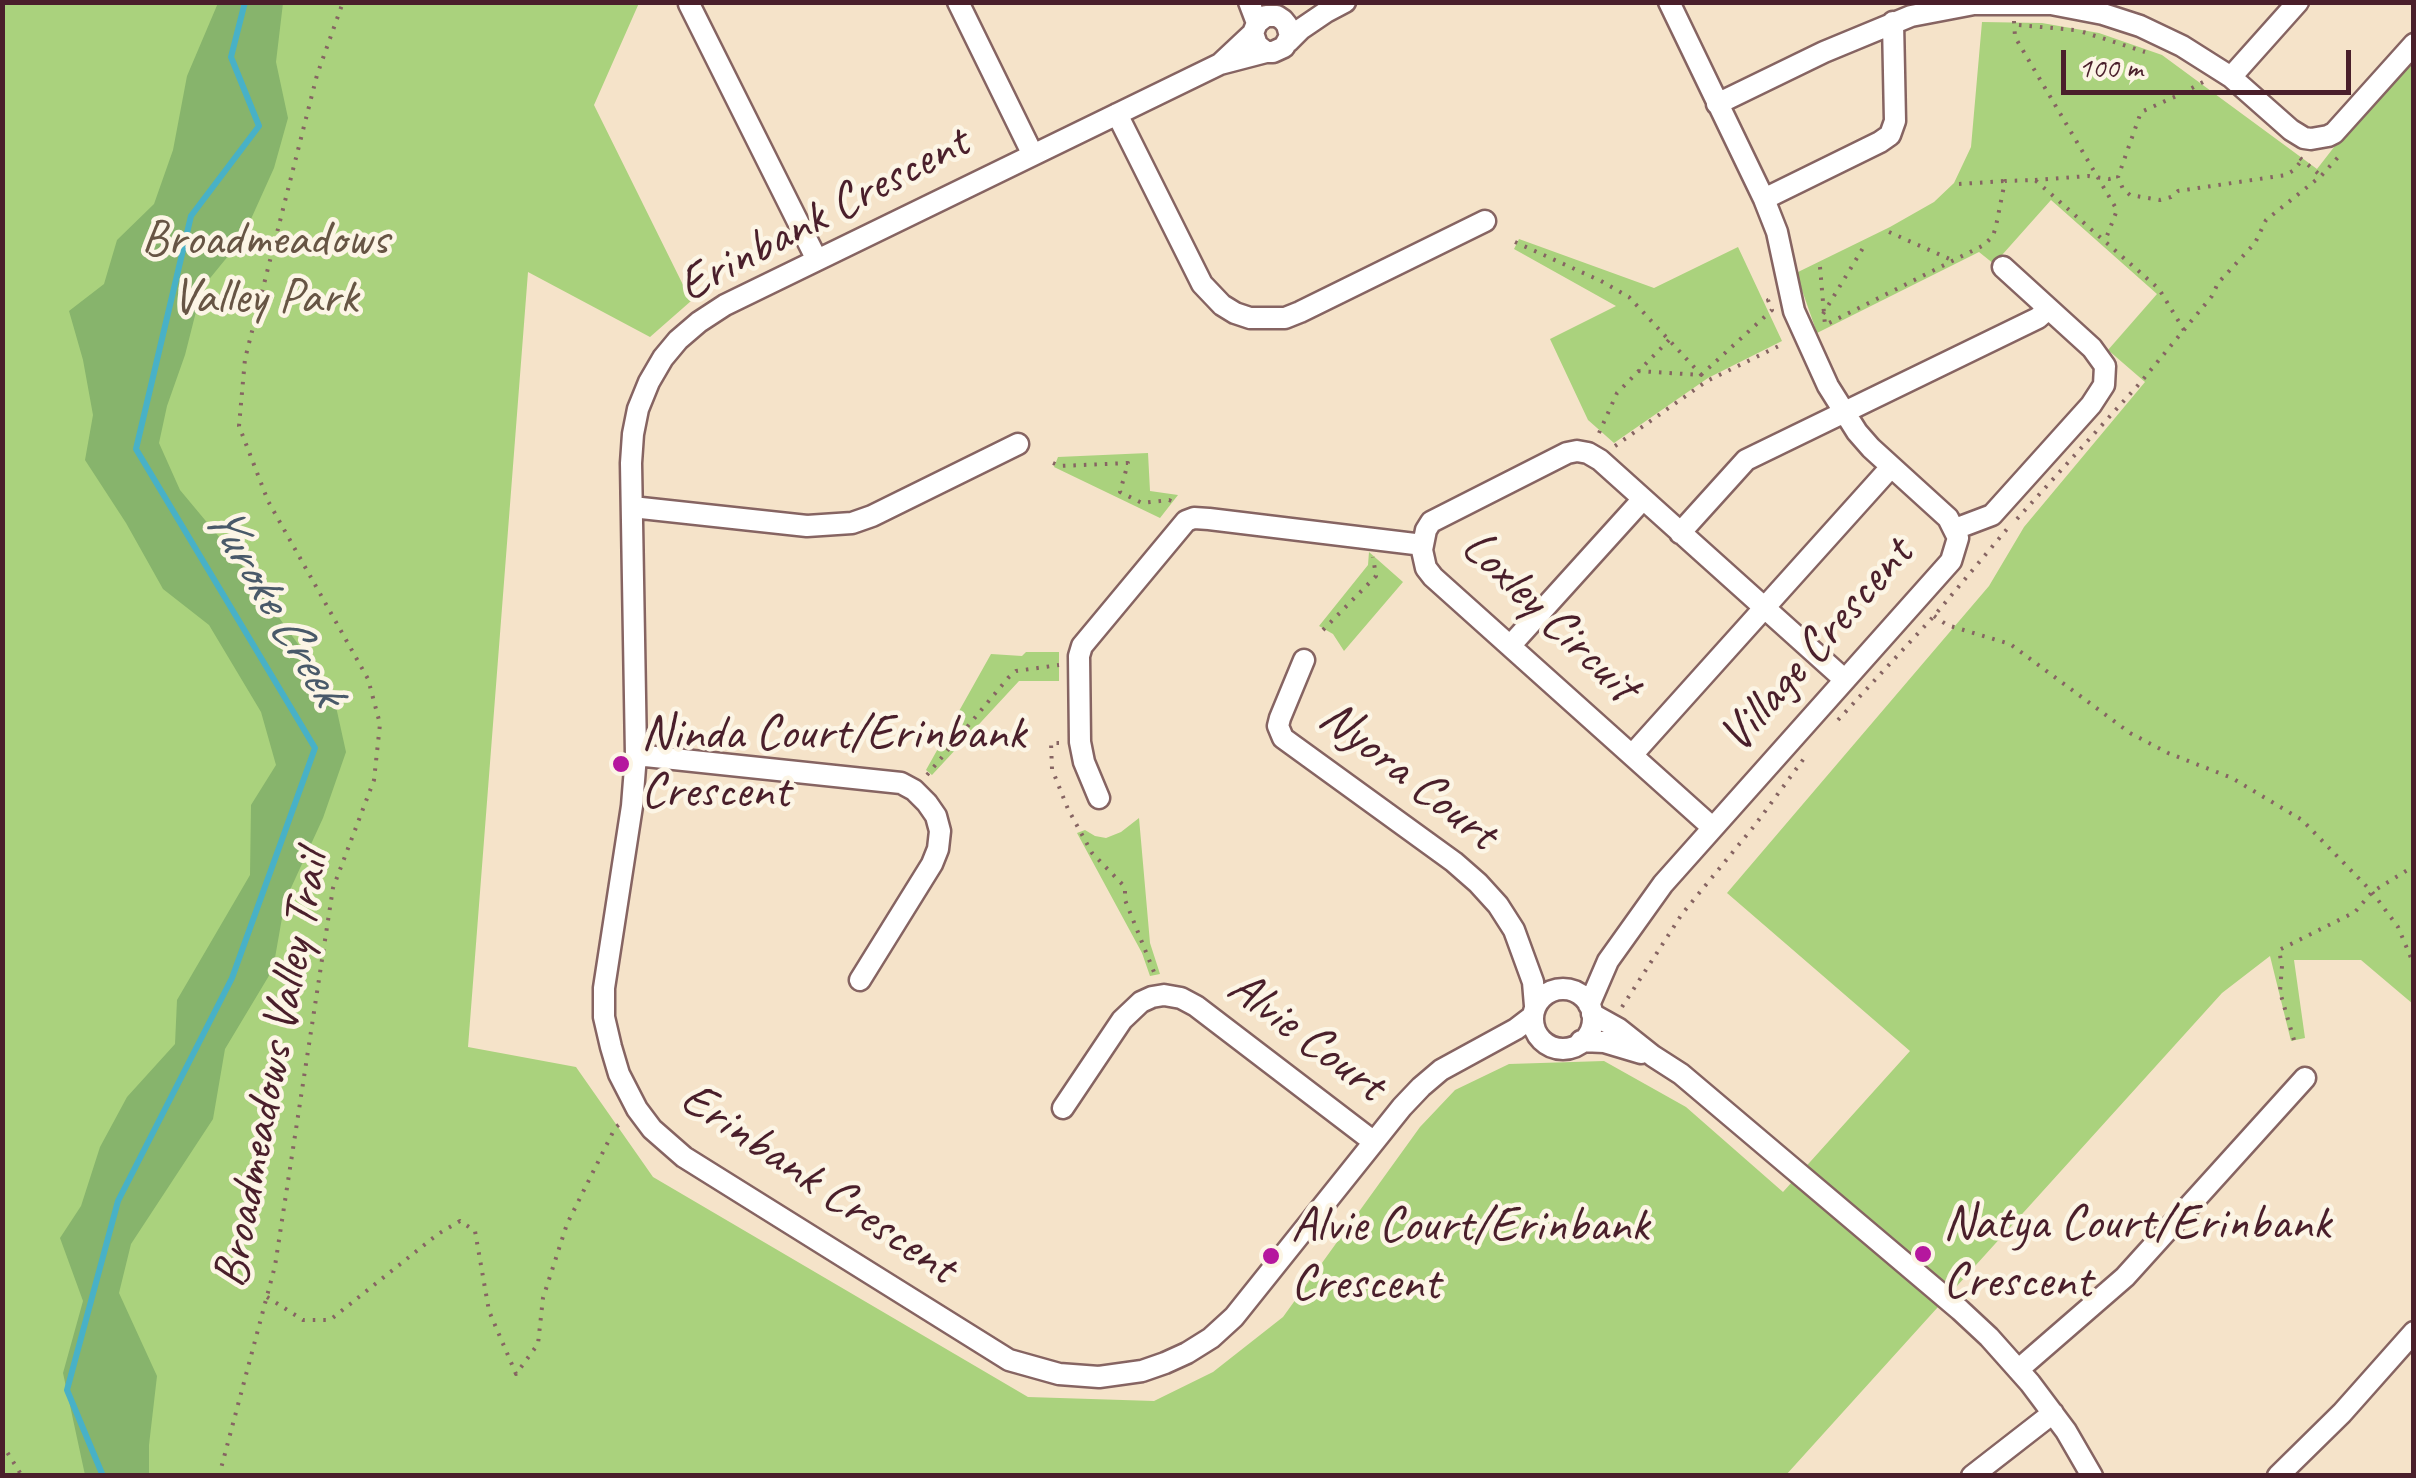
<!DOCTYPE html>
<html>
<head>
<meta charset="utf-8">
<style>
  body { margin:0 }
  #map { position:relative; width:2416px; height:1478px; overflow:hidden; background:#f5e3c9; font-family:Caveat,sans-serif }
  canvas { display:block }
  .frame { position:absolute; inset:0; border:5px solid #4a1f2b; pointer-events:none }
  .scale { position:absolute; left:2061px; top:50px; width:290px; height:45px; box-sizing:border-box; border:5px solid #4a1f2b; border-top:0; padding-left:12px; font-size:30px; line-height:35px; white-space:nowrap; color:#4a1f2b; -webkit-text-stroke:8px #fcf5e5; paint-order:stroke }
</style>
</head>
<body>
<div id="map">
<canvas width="2416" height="1478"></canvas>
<div class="frame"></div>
<div class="scale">100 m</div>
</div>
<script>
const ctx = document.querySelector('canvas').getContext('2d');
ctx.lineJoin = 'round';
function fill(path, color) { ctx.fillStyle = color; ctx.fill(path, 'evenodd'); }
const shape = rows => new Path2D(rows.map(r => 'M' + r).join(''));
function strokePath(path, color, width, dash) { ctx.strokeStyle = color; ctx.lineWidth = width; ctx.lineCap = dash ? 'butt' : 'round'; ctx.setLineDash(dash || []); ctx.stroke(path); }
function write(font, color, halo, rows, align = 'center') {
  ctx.font = font + ' Caveat,sans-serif'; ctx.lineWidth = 9; ctx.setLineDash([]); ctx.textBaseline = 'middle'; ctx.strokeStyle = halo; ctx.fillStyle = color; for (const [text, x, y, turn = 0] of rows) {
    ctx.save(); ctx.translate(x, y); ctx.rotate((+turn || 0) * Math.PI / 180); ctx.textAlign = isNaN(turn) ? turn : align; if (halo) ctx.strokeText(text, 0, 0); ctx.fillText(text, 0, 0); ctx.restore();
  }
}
fill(shape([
  [3,3,639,3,594,105,691,301,650,337,528,272,468,1047,576,1067,653,1177,1028,1397,1154,1401,1213,1372,1283,1317,1420,1127,1455,1090,1509,1064,1604,1061,1686,1107,1783,1192,1910,1051,1727,893,1989,586,2024,527,2145,382,2108,350,2157,294,2051,200,1994,264,1979,252,1817,333,1796,273,1890,227,1934,202,1954,183,1971,147,1982,22,2042,23,2099,33,2162,55,2317,169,2338,142,2413,62,2413,1004,2361,960,2294,960,2305,1038,2291,1041,2270,956,2222,993,1786,1475,3,1476],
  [1519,239,1654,288,1738,247,1782,341,1708,378,1614,443,1588,420,1550,339,1616,306,1514,249],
  [1148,453,1150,491,1178,495,1160,518,1054,467,1058,457],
  [1369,552,1403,582,1344,651,1333,634,1319,626,1368,565],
  [1026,652,1059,652,1059,681,1019,681,932,775,926,770,991,654,1022,656],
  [1139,818,1150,943,1160,974,1150,976,1142,953,1077,833,1085,830,1095,836,1106,838,1121,832]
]), '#aad27d');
fill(shape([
  [218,3,283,3,276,62,288,118,274,168,242,239,202,288,185,355,167,406,159,443,180,490,235,556,333,693,346,752,323,818,285,901,273,969,225,1049,213,1119,131,1244,119,1293,157,1376,149,1445,149,1475,85,1475,63,1373,83,1301,60,1238,81,1206,100,1147,127,1097,175,1044,177,1000,250,875,251,805,276,765,261,712,209,625,163,589,126,523,85,460,93,415,83,360,69,311,104,284,117,240,154,204,173,150,187,76]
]), '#87b46c');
strokePath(shape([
  [103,1476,67,1390,118,1201,232,978,315,748,136,449,191,216,259,126,231,57,245,2]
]), '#48b1c7', 6);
const minor = shape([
  [958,2,1033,155],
  [1249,2,1257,23],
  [689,4,817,260],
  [1288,42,1301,29,1326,12,1345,2],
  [1266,52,1220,64,725,305,699,322,678,340,663,358,649,382,638,409,633,434,631,463,636,755,632,806,604,988,604,1017,611,1047,619,1074,637,1109,652,1129,684,1157,1009,1360,1059,1374,1099,1377,1142,1371,1165,1363,1187,1353,1211,1338,1234,1317,1402,1107,1421,1087,1441,1070,1516,1029,1533,1016],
  [1221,63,1253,33,1257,23,1266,16,1277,16,1283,20,1287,25,1290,36,1284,47,1273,52,1266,52,1257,45,1253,33],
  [2231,77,2298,2],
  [1717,104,1824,52,1911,16,1974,4,2051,4,2103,14,2140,26,2182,46,2231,77,2291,130,2304,138,2311,139,2328,136,2334,133,2414,44],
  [1117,114,1202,284,1222,305,1235,313,1250,318,1285,318,1300,312,1485,221],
  [1764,199,1880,142,1890,135,1895,121,1893,22],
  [632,507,807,526,852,523,872,516,1018,444],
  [1955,529,1992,515,2091,405,2104,385,2105,366,2092,348,2003,267],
  [1680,533,1746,460,2038,318,2048,309],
  [1510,646,1643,499],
  [1304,660,1280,718,1278,726,1283,738,1454,862,1478,883,1498,905,1514,930,1533,982,1535,1006],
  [636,755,901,783,914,790,927,803,936,816,940,831,938,849,932,864,860,980],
  [1632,755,1891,467],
  [1099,798,1084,762,1080,742,1079,656,1082,646,1186,521,1194,518,1209,519,1423,545],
  [1713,828,1433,577,1426,568,1422,550,1426,530,1431,522,1567,453,1577,451,1588,453,1600,460,1845,680],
  '1533 1019a30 30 0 1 1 60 0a30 30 0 1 1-60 0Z',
  [1589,1005,1608,961,1663,884,1951,561,1958,538,1948,518,1871,448,1857,432,1828,386,1794,311,1777,232,1764,199,1669,2],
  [1592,1014,1619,1029,1653,1056,1681,1074,1960,1310,1989,1337,2030,1383,2066,1431,2092,1476],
  [1581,1041,1604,1042,1641,1053],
  [1063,1108,1122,1020,1141,1002,1152,997,1164,995,1181,998,1196,1006,1374,1142],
  [2019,1369,2125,1277,2305,1078],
  [1972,1476,2053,1413],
  [2278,1476,2342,1413,2414,1332]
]);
strokePath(minor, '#866462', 25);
strokePath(shape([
  [2014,21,2015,37,2117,210,2105,241],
  [2019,25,2074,30],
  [2083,32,2145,52],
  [2203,82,2183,93,2141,112,2118,177,2123,189,2130,195,2160,200,2171,197,2178,191,2286,175,2294,170,2302,160],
  [2300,158,2320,175],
  [2035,180,2088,176,2109,179,2118,177],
  [1959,184,2005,181],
  [1889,232,1954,261],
  [1515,242,1601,281,1629,297,1707,381],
  [1820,267,1825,325,1984,245,1993,236,1996,226,2005,181,2035,180,2159,289,2184,330],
  [1823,314,1866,243],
  [1638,371,1701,375,1772,310,1768,300,1774,299],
  [1599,433,1617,393,1669,340],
  [1615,446,1707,381,1785,343],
  [1053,463,1060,466,1128,463,1120,492,1142,503,1169,500,1176,503],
  [2017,519,2140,383,2212,296,2218,283,2255,243,2266,220,2321,176,2341,154],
  [1934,616,1947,625,2010,644,2130,733,2168,753,2232,778,2302,820,2372,892,2398,927,2414,965],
  [1323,630,1376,576,1373,557],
  [1838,720,1934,616,2007,529],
  [1059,743,1051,743,1052,769,1068,809,1092,853,1125,887,1125,900,1156,977],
  [927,775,1008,678,1016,671,1059,665],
  [1622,1007,1682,914,1755,825,1805,757],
  [2294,1040,2280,992,2282,966,2279,950,2355,912,2372,892,2414,866],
  [267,1297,303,1320,330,1320,438,1234,460,1221,475,1231,489,1311,516,1374,538,1344,543,1298,567,1224,615,1128,622,1122],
  [2,1444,22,1476],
  [219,1476,275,1266,333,888,374,780,380,724,368,679,268,501,239,426,245,359,317,75,343,2]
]), '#866462', 4, [2.5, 8]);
strokePath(minor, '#fff', 20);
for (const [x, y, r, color] of [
  [621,764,10,"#b5179e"],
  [1923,1254,10,"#b5179e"],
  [1271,1256,10,"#b5179e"]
]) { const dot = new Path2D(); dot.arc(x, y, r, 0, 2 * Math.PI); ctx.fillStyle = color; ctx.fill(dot); strokePath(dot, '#fcf5e5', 4); }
write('50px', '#4a1f2b', '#fcf5e5', [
  ["Erinbank Crescent",824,215,-28],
  ["Loxley Circuit",1549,617,44],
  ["Village Crescent",1817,646,-49],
  ["Nyora Court",1408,776,38],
  ["Alvie Court",1306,1037,37],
  ["Broadmeadows Valley Trail",273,1070,-79],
  ["Erinbank Crescent",818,1184,34]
]);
write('50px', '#675544', '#fcf5e5', [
  ["Broadmeadows",265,241],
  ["Valley Park",265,299]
]);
write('50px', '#4a1f2b', '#fcf5e5', [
  ["Ninda Court/Erinbank",641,735],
  ["Crescent",641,793],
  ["Natya Court/Erinbank",1943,1225],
  ["Crescent",1943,1283],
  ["Alvie Court/Erinbank",1291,1227],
  ["Crescent",1291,1285]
], 'left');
write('italic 52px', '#495969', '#fcf5e5', [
  ["Yuroke Creek",273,605,59]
]);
</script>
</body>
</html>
